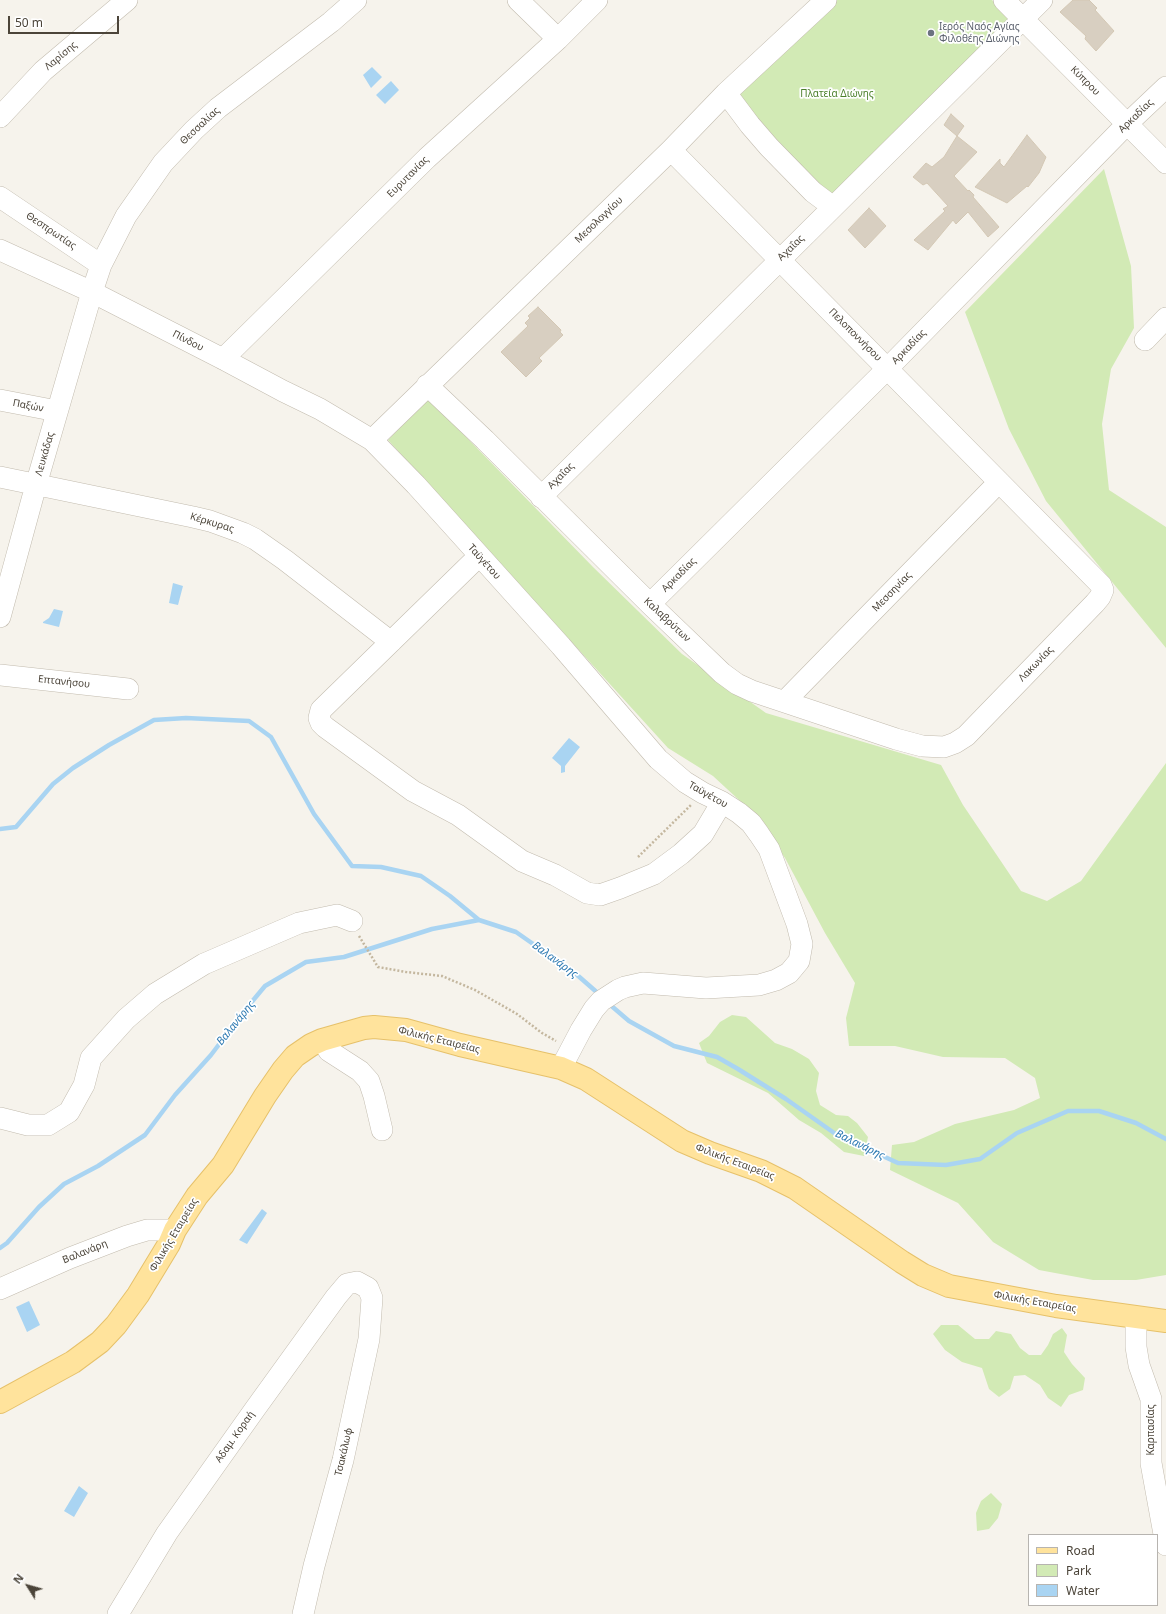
<!DOCTYPE html>
<html>
<head>
<meta charset="utf-8">
<style>
  body { margin:0 }
  #map { position:relative; width:1166px; height:1614px; overflow:hidden; background:#f6f3ec; font-family:"Noto Sans",sans-serif }
  canvas { display:block }
  .legend { position:absolute; left:1028px; top:1534px; width:130px; height:72px; box-sizing:border-box; background:#fff; border:1px solid #b7b4b0; margin:0; padding:5px 7px; list-style:none; font-size:12px; color:#4b4439 }
  .legend li { display:flex; align-items:center; gap:8px; height:20px }
  .legend b { width:20px; border:1px solid #b7b4b0 }
  .north { position:absolute; left:8px; top:1566px; width:40px; height:40px; -webkit-text-stroke:3px #fff; paint-order:stroke; rotate:307deg; font-size:11px; font-weight:700; line-height:16px; text-align:center; color:#4b4439 }
  .north::after { content:''; display:block; margin:auto; width:14px; height:18px; background:#4b4439; clip-path:polygon(50% 0,100% 100%,50% 72%,0 100%) }
  .scale { position:absolute; left:8px; top:16px; width:111px; height:18px; box-sizing:border-box; border:2px solid #4b4439; border-top:0; padding-left:5px; font-size:12px; line-height:14px; white-space:nowrap; color:#4b4439; -webkit-text-stroke:3px #fff; paint-order:stroke }
</style>
</head>
<body>
<div id="map">
<canvas width="1166" height="1614"></canvas>
<ul class="legend">
<li><b style="height:5px;background:#ffe39c"></b>Road</li>
<li><b style="height:11px;background:#d2eab5"></b>Park</li>
<li><b style="height:11px;background:#a9d4f2"></b>Water</li>
</ul>
<div class="north">N</div>
<div class="scale">50 m</div>
</div>
<script>
const ctx = document.querySelector('canvas').getContext('2d');
ctx.lineJoin = 'round';
function fill(path, color) { ctx.fillStyle = color; ctx.fill(path, 'evenodd'); }
const shape = rows => new Path2D(rows.map(r => 'M' + r).join(''));
function strokePath(path, color, width, dash) { ctx.strokeStyle = color; ctx.lineWidth = width; ctx.lineCap = dash ? 'butt' : 'round'; ctx.setLineDash(dash || []); ctx.stroke(path); }
function write(font, color, halo, rows, align = 'center') {
  ctx.font = font + ' "Noto Sans",sans-serif'; ctx.lineWidth = 3.5; ctx.setLineDash([]); ctx.textBaseline = 'middle'; ctx.strokeStyle = halo; ctx.fillStyle = color; for (const [text, x, y, turn = 0] of rows) {
    ctx.save(); ctx.translate(x, y); ctx.rotate((+turn || 0) * Math.PI / 180); ctx.textAlign = isNaN(turn) ? turn : align; if (halo) ctx.strokeText(text, 0, 0); ctx.fillText(text, 0, 0); ctx.restore();
  }
}
fill(shape([
  [837,0,992,0,1010,18,830,197,731,100],
  [1104,169,1131,266,1134,328,1111,369,1102,424,1109,490,1166,527,1166,648,1046,501,1009,429,965,312],
  [428,398,593,567,682,654,766,713,941,765,963,805,1021,891,1047,901,1081,881,1166,763,1166,1275,1136,1280,1093,1280,1039,1270,993,1242,958,1203,890,1170,892,1145,914,1142,955,1124,1014,1110,1040,1098,1035,1078,1005,1058,943,1057,895,1046,849,1046,846,1018,855,983,825,933,785,858,752,812,713,776,668,748,388,440],
  [732,1015,746,1017,775,1043,792,1049,809,1059,819,1073,816,1091,820,1105,836,1115,848,1116,857,1123,868,1137,864,1156,844,1152,821,1133,799,1120,768,1093,707,1063,699,1043,709,1036,720,1022],
  [941,1325,958,1325,975,1339,989,1339,996,1331,1011,1334,1020,1348,1029,1355,1041,1355,1048,1345,1053,1334,1062,1328,1067,1335,1064,1352,1072,1364,1085,1378,1083,1390,1069,1395,1061,1407,1048,1398,1040,1385,1025,1375,1014,1376,1010,1389,999,1397,989,1389,982,1368,962,1362,945,1350,933,1334],
  [991,1493,1002,1504,998,1518,989,1529,977,1531,976,1513,981,1501]
]), '#d2eab5');
fill(shape([
  [372,67,382,77,371,88,363,75],
  [391,81,399,90,385,104,376,95],
  [173,583,183,586,178,605,169,603],
  [54,609,63,611,59,627,43,623,43,622,49,618],
  [569,738,580,747,565,766,565,772,561,773,561,766,552,758],
  [262,1209,267,1213,247,1244,239,1240],
  [29,1301,40,1325,27,1332,16,1307],
  [79,1486,88,1493,74,1517,64,1511]
]), '#a9d4f2');
strokePath(shape([
  [0,829,16,827,53,784,73,768,109,745,154,720,186,718,249,721,271,737,314,814,352,866,381,867,421,876,450,896,479,920],
  [608,1003,629,1021,674,1046,717,1057,738,1069,786,1099,837,1135,898,1163,946,1165,980,1159,1017,1133,1068,1111,1099,1111,1136,1123,1166,1139],
  [0,1248,7,1243,39,1207,64,1184,98,1166,145,1135,175,1095,211,1055,245,1010,265,986,306,962,344,957,432,929,479,920,516,932,576,974,600,995]
]), '#a9d4f2', 4.5);
const building = shape([
  [1073,0,1089,0,1097,8,1095,10,1114,31,1096,51,1085,39,1086,36,1060,12,1073,0],
  [951,114,964,126,957,136,944,125,951,114],
  [1027,135,1046,157,1039,173,1028,187,1027,186,1007,203,975,187,1000,159,1000,163,1004,167,1027,135],
  [957,136,977,152,954,176,968,191,969,190,974,195,973,197,999,227,988,237,968,212,956,224,953,220,928,250,914,240,945,211,943,209,948,206,927,183,923,185,913,177,926,163,932,167,944,157,957,136],
  [869,208,886,226,865,248,848,230,869,208],
  [538,307,561,330,560,332,563,335,539,358,542,361,526,377,501,352,528,326,525,323,530,318,528,316,538,307]
]);
fill(building, '#d8cfc1');
strokePath(building, '#d3c7b4', 1);
const minor = shape([
  [518,0,558,39],
  [1004,0,1166,163],
  [726,93,750,125,769,147,813,192,833,207],
  [0,117,43,71,127,0],
  [0,197,101,265],
  [0,250,92,292,223,359,283,391,320,409,372,440,416,485,561,646,658,759,685,782,703,793,722,802,739,813,751,823,759,834,769,849,797,924,802,944,799,961,789,973,776,980,759,985,706,988,643,983,625,987,618,990,601,1001,594,1009,581,1030,561,1068],
  [1145,340,1166,318],
  [223,359,427,158,558,39,597,0],
  [427,385,485,440,650,604,722,673,737,684,752,691,896,739,922,746,944,747,955,743,966,736,1095,603,1100,597,1103,590,1101,585,671,150],
  [0,400,57,411],
  [372,440,671,150,726,93,826,0],
  [0,477,193,517,210,521,243,533,255,539,285,560,391,642],
  [541,497,1042,0],
  [479,556,321,710,319,718,321,723,325,727,413,791,458,815,522,861,555,875,587,893,600,895,620,888,654,874,681,854,703,834,722,802],
  [650,604,888,368,1128,123,1166,87],
  [0,617,36,485,92,292,101,265,126,216,163,163,194,130,218,108,331,22,356,0],
  [0,675,128,689],
  [785,701,999,482],
  [322,1040,329,1051,360,1071,369,1081,374,1096,382,1130],
  [0,1118,28,1125,48,1125,69,1112,84,1085,91,1058,126,1019,155,994,204,964,299,923,337,915,352,921],
  [0,1289,70,1258,127,1236,147,1230,175,1230],
  [1136,1317,1136,1347,1139,1365,1151,1399,1151,1463,1166,1545],
  [118,1614,167,1533,255,1409,336,1297,347,1284,357,1282,368,1288,372,1298,369,1339,343,1460,314,1566,303,1614]
]);
const major = shape([
  [0,1402,73,1362,100,1342,116,1325,138,1295,169,1244,175,1230,197,1196,223,1165,265,1096,283,1070,295,1056,311,1045,322,1040,364,1028,374,1027,406,1030,460,1045,561,1068,586,1079,682,1141,710,1153,761,1171,795,1188,902,1262,923,1275,949,1286,1056,1306,1166,1321]
]);
strokePath(minor, '#c2bbae', 22);
strokePath(major, '#e6c16a', 24);
strokePath(shape([
  [638,857,691,805],
  [359,936,378,967,406,972,442,976,475,990,517,1014,542,1033,556,1041]
]), '#c4b79f', 2.5, [2, 2]);
strokePath(minor, '#fff', 21);
strokePath(major, '#ffe39c', 22);
for (const [x, y, r, color] of [
  [931,33,4,"#6b7280"]
]) { const dot = new Path2D(); dot.arc(x, y, r, 0, 2 * Math.PI); ctx.fillStyle = color; ctx.fill(dot); strokePath(dot, '#fff', 1.5); }
write('10px', '#5b616d', '#fff', [
  ["Ιερός Ναός Αγίας",939,27],
  ["Φιλοθέης Διώνης",939,39]
], 'left');
write('10px', '#4b4439', '#fff', [
  ["Λαρίσης",61,56,-40],
  ["Κύπρου",1085,81,45],
  ["Αρκαδίας",1136,116,-44],
  ["Θεσσαλίας",200,126,-43],
  ["Ευρυτανίας",408,177,-45],
  ["Μεσολογγίου",599,220,-44],
  ["Θεσπρωτίας",51,231,34],
  ["Αχαΐας",791,248,-44],
  ["Πελοποννήσου",855,335,45],
  ["Πίνδου",188,341,27],
  ["Αρκαδίας",909,347,-46],
  ["Παξών",28,406,11],
  ["Λευκάδας",45,454,-74],
  ["Αχαΐας",561,476,-45],
  ["Κέρκυρας",212,523,17],
  ["Ταϋγέτου",484,562,48],
  ["Αρκαδίας",679,575,-45],
  ["Μεσσηνίας",892,592,-46],
  ["Καλαβρύτων",667,620,43],
  ["Λακωνίας",1036,664,-46],
  ["Επτανήσου",64,682,6],
  ["Ταϋγέτου",708,795,29],
  ["Φιλικής Εταιρείας",439,1040,14],
  ["Φιλικής Εταιρείας",735,1162,21],
  ["Φιλικής Εταιρείας",174,1235,-59],
  ["Βαλανάρη",85,1252,-22],
  ["Φιλικής Εταιρείας",1035,1302,10],
  ["Καρπασίας",1151,1430,-90],
  ["Αδαμ. Κοραή",235,1437,-55],
  ["Τσακάλωφ",344,1452,-77]
]);
write('10px', '#4a7f2a', '#fff', [
  ["Πλατεία Διώνης",837,94]
]);
write('italic 11px', '#2e7ab2', '#fff', [
  ["Βαλανάρης",555,960,36],
  ["Βαλανάρης",236,1023,-51],
  ["Βαλανάρης",860,1145,26]
]);
</script>
</body>
</html>
